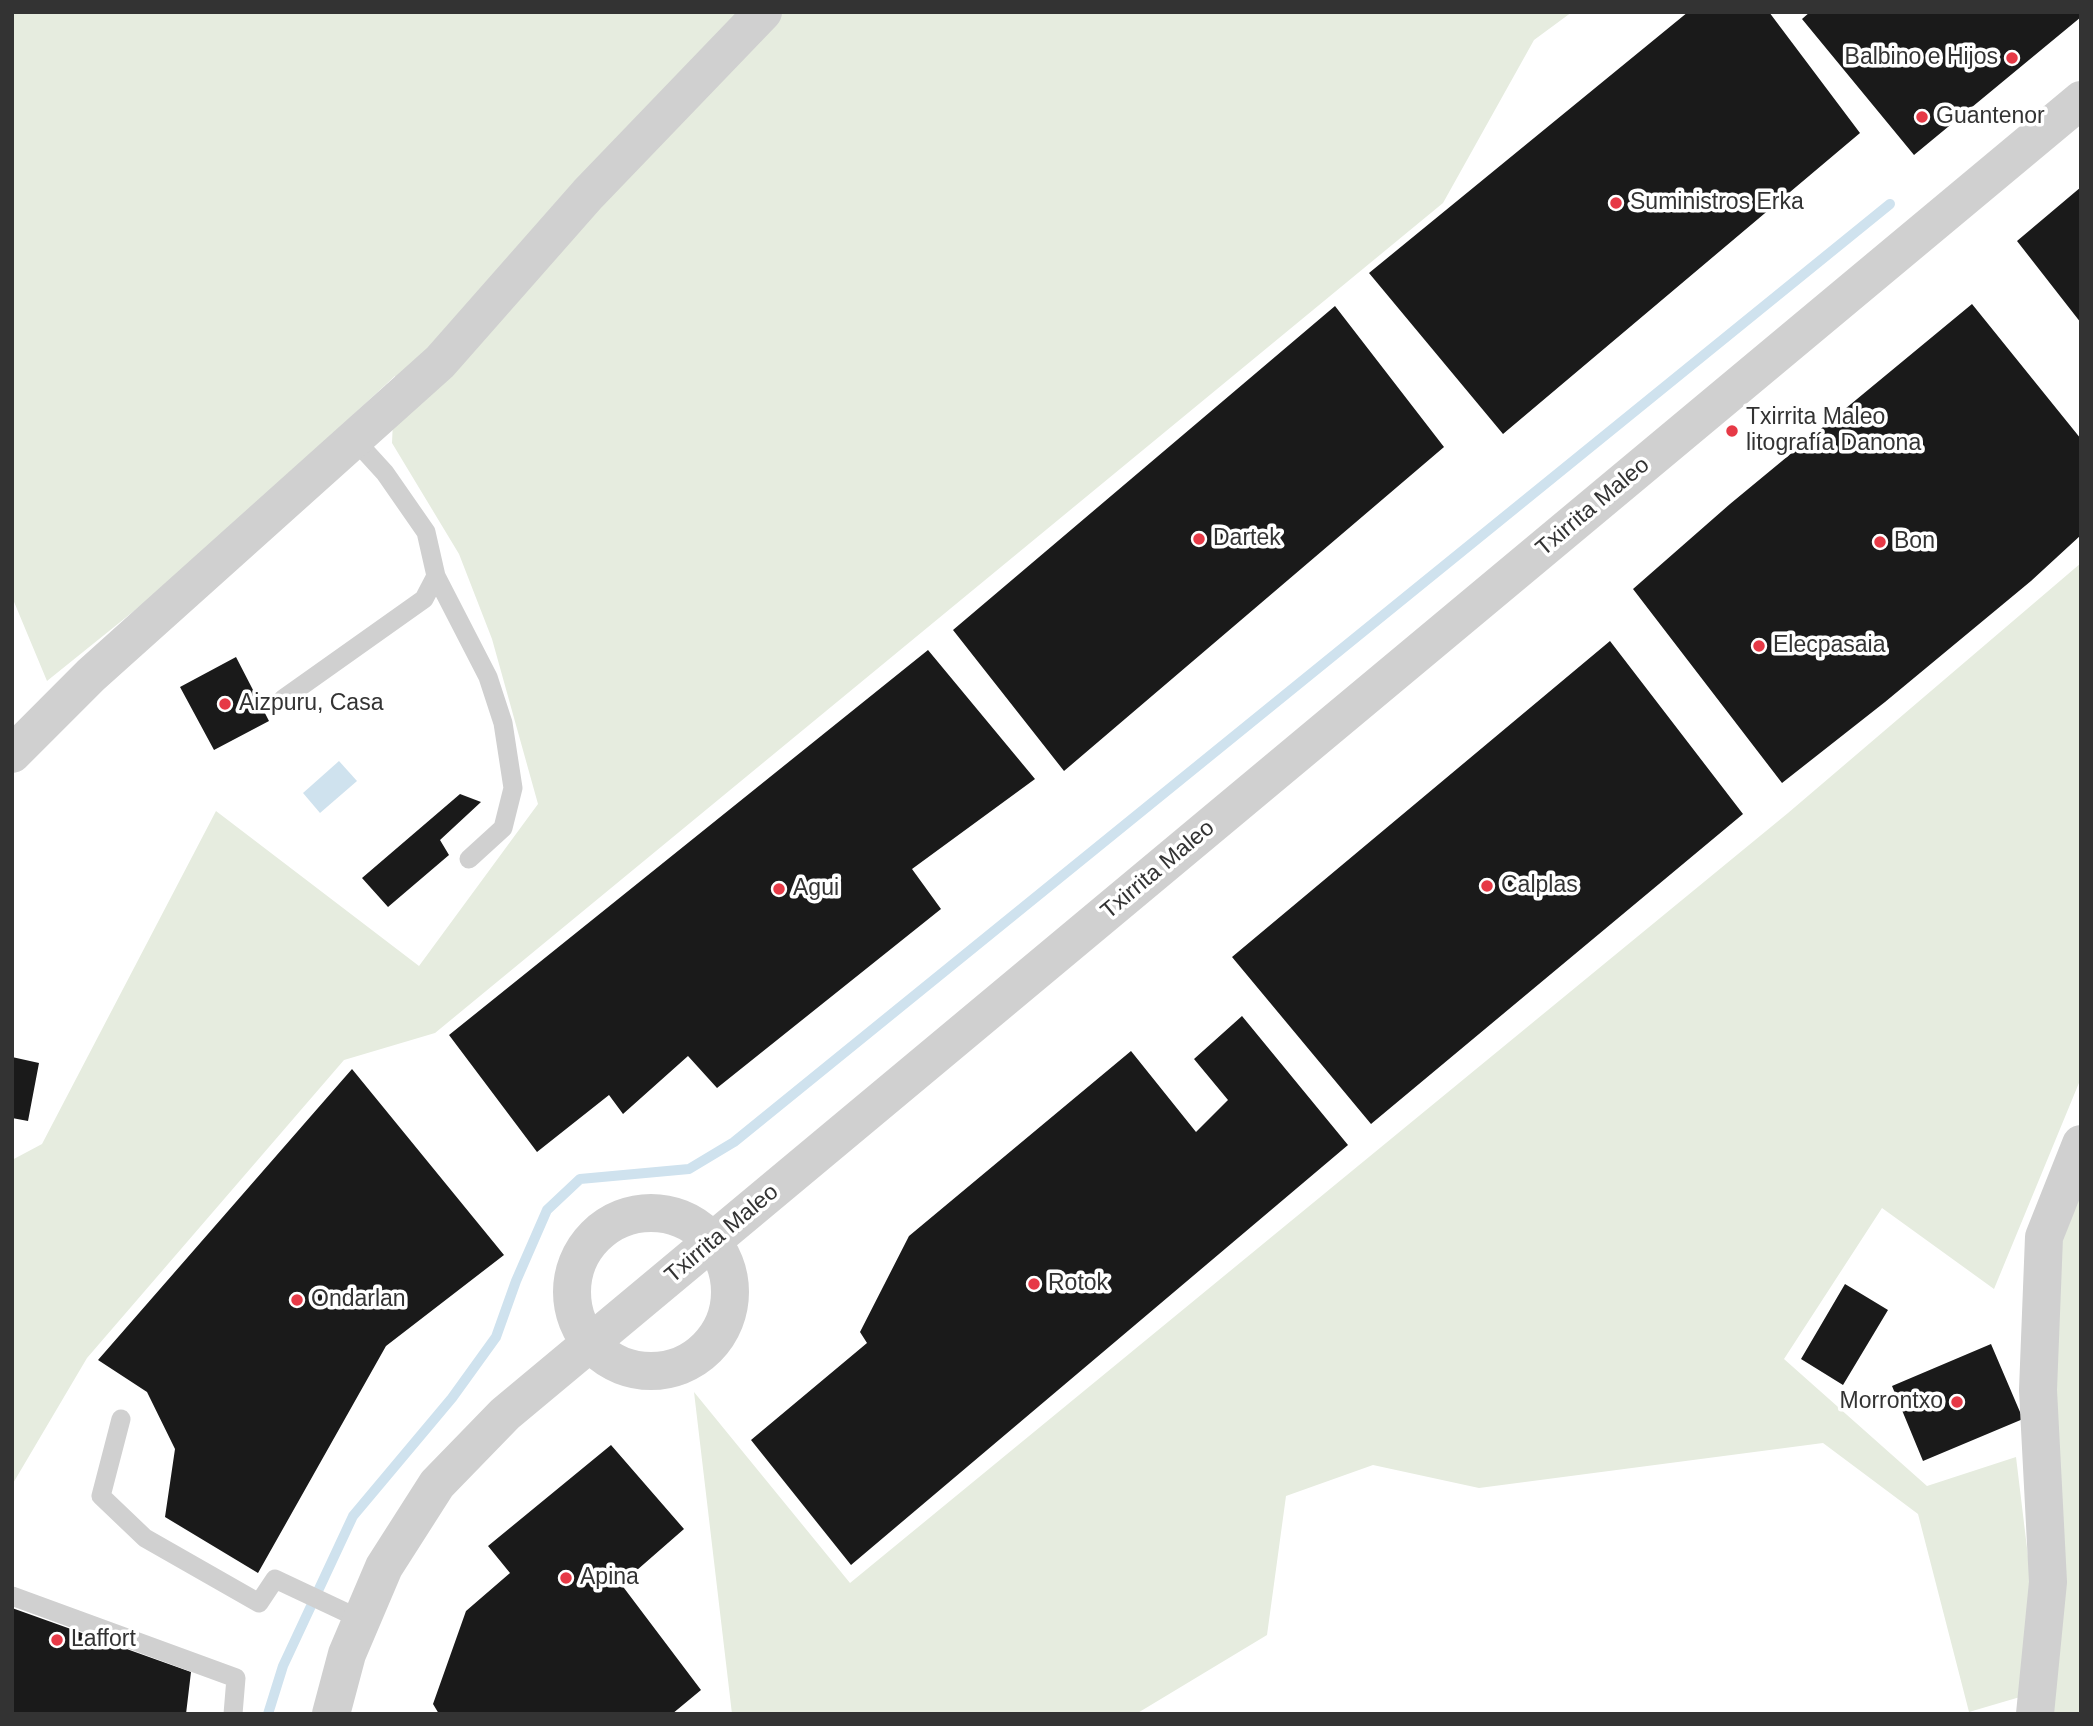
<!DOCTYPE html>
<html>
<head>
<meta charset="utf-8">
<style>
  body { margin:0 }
  #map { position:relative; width:2093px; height:1726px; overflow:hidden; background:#fff; font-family:Arial,sans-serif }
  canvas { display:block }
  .frame { position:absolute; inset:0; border:14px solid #333; pointer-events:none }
</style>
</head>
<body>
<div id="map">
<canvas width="2093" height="1726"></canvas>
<div class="frame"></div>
</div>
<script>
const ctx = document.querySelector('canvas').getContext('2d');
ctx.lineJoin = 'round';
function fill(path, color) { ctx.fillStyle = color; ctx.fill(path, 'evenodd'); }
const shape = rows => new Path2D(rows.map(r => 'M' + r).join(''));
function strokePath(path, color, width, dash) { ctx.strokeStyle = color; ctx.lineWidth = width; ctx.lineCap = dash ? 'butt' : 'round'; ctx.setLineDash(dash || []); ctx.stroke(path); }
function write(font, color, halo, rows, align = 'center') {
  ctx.font = font + ' Arial,sans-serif'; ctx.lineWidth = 7; ctx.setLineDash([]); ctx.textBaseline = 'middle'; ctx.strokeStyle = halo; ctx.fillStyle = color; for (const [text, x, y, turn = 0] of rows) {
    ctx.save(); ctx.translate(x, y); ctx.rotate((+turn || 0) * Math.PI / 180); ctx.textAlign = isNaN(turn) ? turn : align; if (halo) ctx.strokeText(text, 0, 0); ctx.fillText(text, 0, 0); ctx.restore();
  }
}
fill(shape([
  [12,12,1572,12,1534,40,1443,203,435,1033,344,1060,87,1358,12,1485,12,1160,42,1144,216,811,419,966,538,804,492,639,459,554,392,443,395,376,191,565,47,681,12,597],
  [2081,563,2081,1078,1994,1289,1882,1208,1784,1359,1927,1486,2016,1457,2031,1581,2020,1697,1969,1712,1918,1514,1823,1443,1479,1488,1373,1465,1286,1496,1267,1635,1136,1714,732,1714,694,1392,850,1583,1788,813],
  [2081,1178,2081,1714,2042,1714,2057,1236]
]), '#e6ecdf');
fill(shape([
  [339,761,357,781,320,813,303,793]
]), '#cfe2ee');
strokePath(shape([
  [268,1714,283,1666,353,1516,452,1398,496,1337,516,1281,547,1210,580,1179,689,1169,734,1142,1890,204]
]), '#cfe2ee', 10);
fill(shape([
  [1688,12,1769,12,1860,133,1503,434,1369,273],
  [1810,12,2081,12,2081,17,1914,155,1802,19],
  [2081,187,2081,323,2017,241],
  [1972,304,2081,439,2081,535,2031,581,1885,702,1782,783,1633,589,1730,504],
  [1335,306,1444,447,1064,771,953,630],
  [1610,641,1743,814,1371,1124,1232,957],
  [928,650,1035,779,912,869,941,909,717,1088,688,1056,623,1114,609,1095,537,1152,449,1035],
  [236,657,269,721,214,750,180,687],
  [460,794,481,802,440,840,449,855,388,907,362,878],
  [1242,1016,1348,1145,851,1565,751,1440,867,1343,860,1332,909,1236,1131,1051,1196,1132,1228,1100,1194,1059],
  [12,1057,39,1063,28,1121,12,1118],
  [352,1069,504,1255,386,1346,258,1573,165,1517,175,1449,147,1392,98,1360],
  [1845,1284,1888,1310,1843,1385,1801,1359],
  [1991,1344,2023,1419,1923,1461,1892,1386],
  [611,1445,684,1529,621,1584,701,1690,672,1714,439,1714,433,1704,466,1611,510,1573,488,1546],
  [12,1608,191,1672,186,1714,12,1714]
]), '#1a1a1a');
strokePath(shape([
  [354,439,385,473,426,532,436,576,488,677,503,723,513,788,503,828,469,859],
  [283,699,424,599,436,576],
  [121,1419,101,1496,145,1538,259,1603,275,1579,360,1619],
  [12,1596,236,1678,233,1714]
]), '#d0d0d0', 19);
strokePath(shape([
  [12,754,91,675,440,362,588,194,763,12],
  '572 1292a79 79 0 1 1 158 0a79 79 0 1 1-158 0Z',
  [331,1714,347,1654,384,1567,437,1484,505,1414,2081,100],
  [2035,1714,2048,1582,2038,1390,2044,1237,2081,1144]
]), '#d0d0d0', 38);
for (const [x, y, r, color] of [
  [2012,58,7,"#e63946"],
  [1922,117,7,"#e63946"],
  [1616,203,7,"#e63946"],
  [1732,431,7,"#e63946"],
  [1199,539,7,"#e63946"],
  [1880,542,7,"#e63946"],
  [1759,646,7,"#e63946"],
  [225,704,7,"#e63946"],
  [1487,886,7,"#e63946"],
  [779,889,7,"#e63946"],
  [1034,1284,7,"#e63946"],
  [297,1300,7,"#e63946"],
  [1957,1402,7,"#e63946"],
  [566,1578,7,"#e63946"],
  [57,1640,7,"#e63946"]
]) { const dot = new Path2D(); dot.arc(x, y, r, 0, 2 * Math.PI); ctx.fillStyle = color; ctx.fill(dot); strokePath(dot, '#fff', 2.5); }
write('23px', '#333', '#fff', [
  ["Balbino e Hijos",1998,58,"right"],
  ["Guantenor",1936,117],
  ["Suministros Erka",1630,203],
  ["Txirrita Maleo",1746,418],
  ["litografía Danona",1746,444],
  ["Dartek",1213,539],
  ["Bon",1894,542],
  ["Elecpasaia",1773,646],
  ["Aizpuru, Casa",239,704],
  ["Calplas",1501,886],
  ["Agui",793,889],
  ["Rotok",1048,1284],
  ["Ondarlan",311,1300],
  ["Morrontxo",1943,1402,"right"],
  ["Apina",580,1578],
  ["Laffort",71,1640]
], 'left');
write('23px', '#333', '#fff', [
  ["Txirrita Maleo",1593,507,-40],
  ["Txirrita Maleo",1158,870,-40],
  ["Txirrita Maleo",722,1234,-40]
]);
</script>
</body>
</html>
